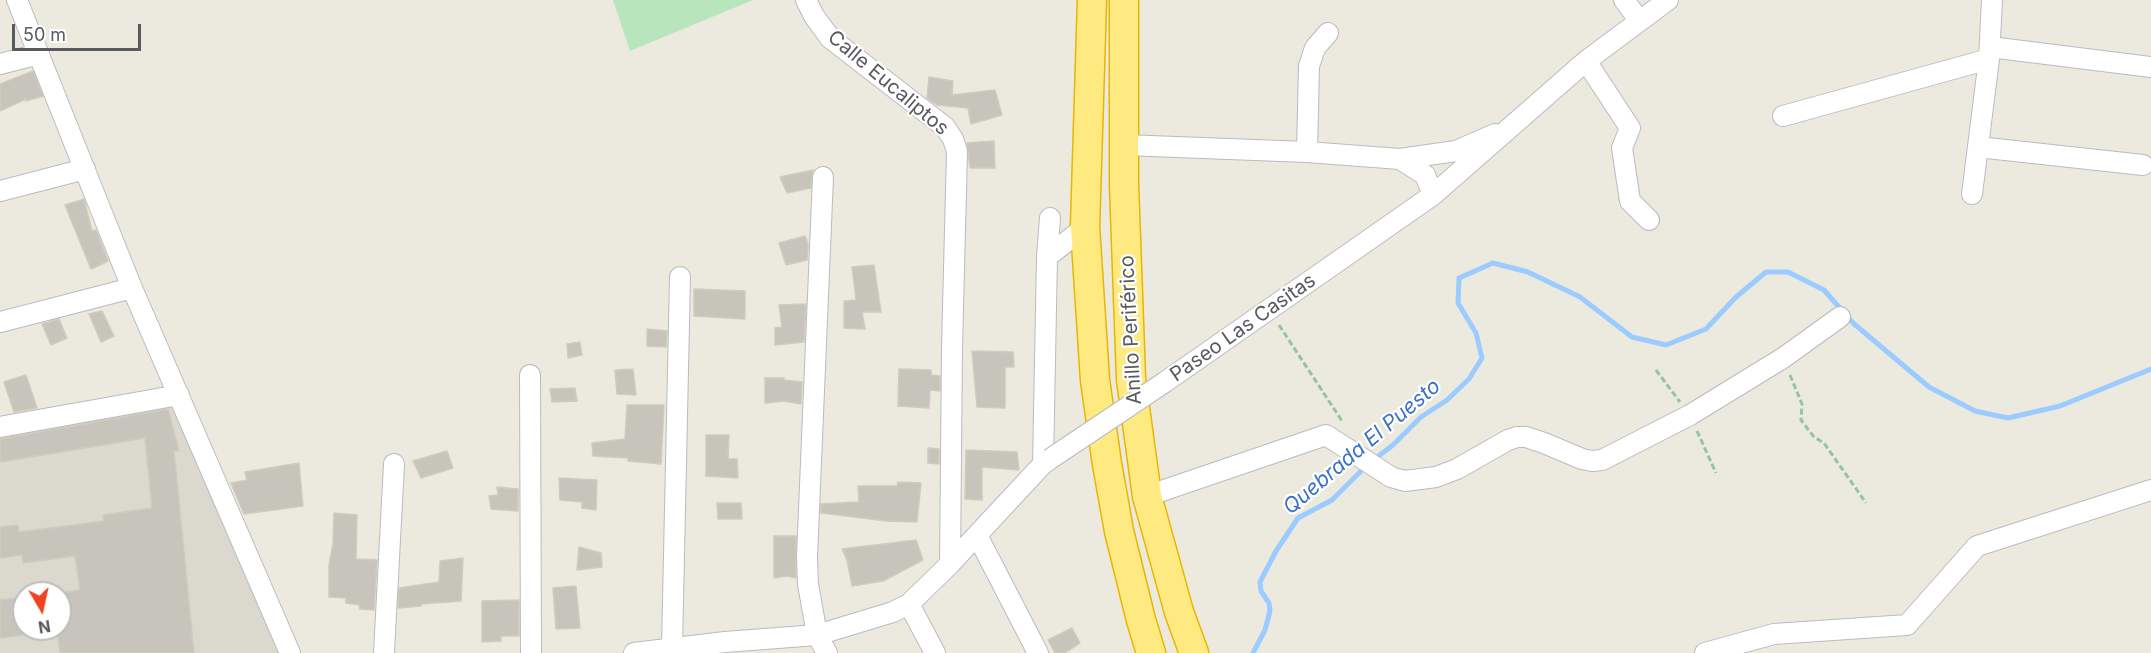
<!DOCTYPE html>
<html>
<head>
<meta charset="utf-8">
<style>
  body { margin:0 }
  #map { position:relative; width:2151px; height:653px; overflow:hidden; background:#eceade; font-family:Inter,sans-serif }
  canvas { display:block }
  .north { position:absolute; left:12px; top:581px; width:60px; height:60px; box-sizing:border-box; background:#fff; border:2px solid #bcbdbf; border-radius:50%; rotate:171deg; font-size:16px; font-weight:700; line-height:24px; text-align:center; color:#575b60 }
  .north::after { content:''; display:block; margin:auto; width:21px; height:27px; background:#f0421f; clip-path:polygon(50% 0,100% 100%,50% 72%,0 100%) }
  .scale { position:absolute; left:12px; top:24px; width:129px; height:27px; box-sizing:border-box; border:3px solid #575b60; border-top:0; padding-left:8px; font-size:18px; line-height:21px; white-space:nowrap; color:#575b60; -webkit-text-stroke:4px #fff; paint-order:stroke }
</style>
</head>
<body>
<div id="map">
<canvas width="2151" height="653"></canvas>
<div class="north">N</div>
<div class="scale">50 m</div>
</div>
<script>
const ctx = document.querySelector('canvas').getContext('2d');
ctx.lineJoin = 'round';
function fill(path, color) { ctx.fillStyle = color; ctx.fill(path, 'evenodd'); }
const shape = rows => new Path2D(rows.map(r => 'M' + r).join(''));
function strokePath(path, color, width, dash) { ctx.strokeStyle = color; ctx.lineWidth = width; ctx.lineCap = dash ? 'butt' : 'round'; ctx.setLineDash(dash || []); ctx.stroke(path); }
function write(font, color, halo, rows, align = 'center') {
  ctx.font = font + ' Inter,sans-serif'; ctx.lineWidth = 4.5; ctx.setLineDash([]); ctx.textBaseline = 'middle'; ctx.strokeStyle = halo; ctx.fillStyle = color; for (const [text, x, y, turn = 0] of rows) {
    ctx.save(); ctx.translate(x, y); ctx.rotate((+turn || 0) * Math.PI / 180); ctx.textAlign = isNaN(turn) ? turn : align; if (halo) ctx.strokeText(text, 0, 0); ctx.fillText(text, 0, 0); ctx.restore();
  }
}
fill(shape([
  [172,402,282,653,0,653,0,434],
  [24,593,60,593,60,629,24,629]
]), '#dbd9cd');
fill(shape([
  [613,0,753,0,630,51]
]), '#b8e5bc');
strokePath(shape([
  [1372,461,1393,445,1421,417,1447,400,1469,379,1482,358,1476,333,1458,303,1459,278,1493,263,1528,272,1580,297,1632,337,1666,345,1706,329,1736,297,1766,272,1788,272,1824,290,1853,323,1929,387,1975,411,2008,418,2060,406,2151,369],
  [1253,653,1265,630,1270,611,1269,603,1261,591,1260,582,1276,551,1298,518,1332,500,1365,467]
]), '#9bcbff', 5);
const building = shape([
  [33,71,43,96,26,101,26,99,0,111,0,84,33,71],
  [929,77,953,81,952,95,995,90,1002,115,971,124,968,108,937,105,927,98,929,77],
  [994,141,995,168,970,168,967,143,994,141],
  [813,170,811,188,787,193,780,177,813,170],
  [84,199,92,231,96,230,108,261,91,269,65,205,84,199],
  [805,236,808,244,807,260,786,265,779,243,805,236],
  [874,265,881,312,862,312,865,329,844,328,844,301,856,300,852,267,874,265],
  [694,289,745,291,745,319,694,316,694,289],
  [806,304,804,342,775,345,775,328,782,327,779,305,806,304],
  [102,311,114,336,101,342,89,314,102,311],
  [59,319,67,338,51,345,42,324,59,319],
  [647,329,667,331,666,347,647,346,647,329],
  [580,342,582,355,568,358,567,344,580,342],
  [972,351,1013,352,1014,367,1005,367,1005,408,977,407,972,351],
  [633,369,636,395,617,394,615,370,633,369],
  [899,369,931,370,931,375,940,376,940,391,930,390,929,408,898,406,899,369],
  [26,375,37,408,14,412,4,382,26,375],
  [765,378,784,378,784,380,802,382,801,404,784,401,765,403,765,378],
  [575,388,577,401,552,402,550,389,575,388],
  [627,405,664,405,661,464,628,461,628,458,593,456,592,443,625,439,627,405],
  [168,409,179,451,174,451,194,653,60,653,57,629,60,629,60,593,80,590,75,556,23,563,22,555,0,558,0,527,18,525,19,532,104,521,103,515,152,508,145,438,0,462,0,439,168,409],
  [706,435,729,435,728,459,737,459,738,478,706,476,706,435],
  [928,448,939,449,939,464,928,463,928,448],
  [966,450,1017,452,1019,470,982,467,982,500,965,499,966,450],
  [447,451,453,468,421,478,413,461,447,451],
  [299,463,303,506,244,514,231,483,247,480,245,472,299,463],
  [559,478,597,480,596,510,582,508,582,502,560,500,559,478],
  [898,482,921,483,917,522,887,521,821,513,821,504,859,502,858,486,897,486,898,482],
  [497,487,518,489,518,511,491,509,489,496,498,495,497,487],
  [717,503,741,503,742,519,718,519,717,503],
  [334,513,357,515,356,559,377,560,374,610,360,609,359,605,346,603,346,598,329,597,329,565,333,544,334,513],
  [774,536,796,536,796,578,787,576,774,578,774,536],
  [916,540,923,560,883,581,852,586,847,560,842,549,916,540],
  [579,547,601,553,602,567,577,570,579,547],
  [463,558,461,601,421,604,421,606,398,608,399,588,439,582,440,561,463,558],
  [576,586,580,628,556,629,553,588,576,586],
  [24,597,24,635,0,638,0,600,24,597],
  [519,600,519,636,501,636,501,641,482,642,482,601,519,600],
  [1072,628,1080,643,1065,653,1055,653,1048,640,1072,628]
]);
fill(building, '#c6c4bb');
strokePath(building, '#d0ccbc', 1.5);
const minor = shape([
  [17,0,132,288,290,653],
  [806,0,814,16,830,38,945,127,953,139,957,151,952,348,950,564],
  [1624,0,1639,20],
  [1990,47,2151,67],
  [1586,61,1630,128,1622,148,1630,201,1649,220],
  [0,64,39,54],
  [1783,116,1989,59],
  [1124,145,1307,152,1400,159,1456,151,1495,134],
  [1978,147,2143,165],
  [1307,152,1309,66,1315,48,1328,33],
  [1400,159,1425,175,1433,195],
  [823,177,807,557,808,584,817,635,827,653],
  [0,191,85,169],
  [1972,194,1989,59,1992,0],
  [1047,257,1050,218],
  [0,322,132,288],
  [530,375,531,653],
  [1165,382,1433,195,1586,61,1668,0],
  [0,427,179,395],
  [1043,464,1047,257,1085,227],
  [1147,496,1326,435,1391,477,1405,481,1436,477,1457,469,1508,440,1517,437,1526,437,1544,443,1582,459,1592,461,1602,460,1690,415,1783,358,1840,317],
  [977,535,1038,653],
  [909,604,935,653],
  [672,648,680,277],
  [384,653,394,464],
  [634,653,725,642,817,635,893,612,909,604,950,564,1043,464,1050,459],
  [1705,653,1774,634,1907,625,1977,546,2151,490]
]);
const highway = shape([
  [1092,0,1085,227,1095,380,1107,464,1119,531,1141,620,1151,653],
  [1124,0,1124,184,1131,379,1147,496,1179,612,1194,653]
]);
strokePath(minor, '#b9bbc1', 22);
strokePath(highway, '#eab500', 31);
strokePath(shape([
  [1279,325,1342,421,1341,422],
  [1656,370,1680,402],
  [1790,375,1802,404,1801,420,1814,437,1824,443,1866,503],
  [1697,431,1716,473]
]), '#91c6a5', 3, [6, 3]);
strokePath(minor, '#fff', 20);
strokePath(highway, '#ffea82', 28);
const minorBridge = shape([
  [1050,459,1165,382]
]);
strokePath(minorBridge, '#b9bbc1', 22, []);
strokePath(minorBridge, '#fff', 20);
write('20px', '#575b60', '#fff', [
  ["Calle Eucaliptos",888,83,40],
  ["Paseo Las Casitas",1243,328,-35],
  ["Anillo Periférico",1131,330,-93]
]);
write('italic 21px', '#3972c7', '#fff', [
  ["Quebrada El Puesto",1362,447,-40]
]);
</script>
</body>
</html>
